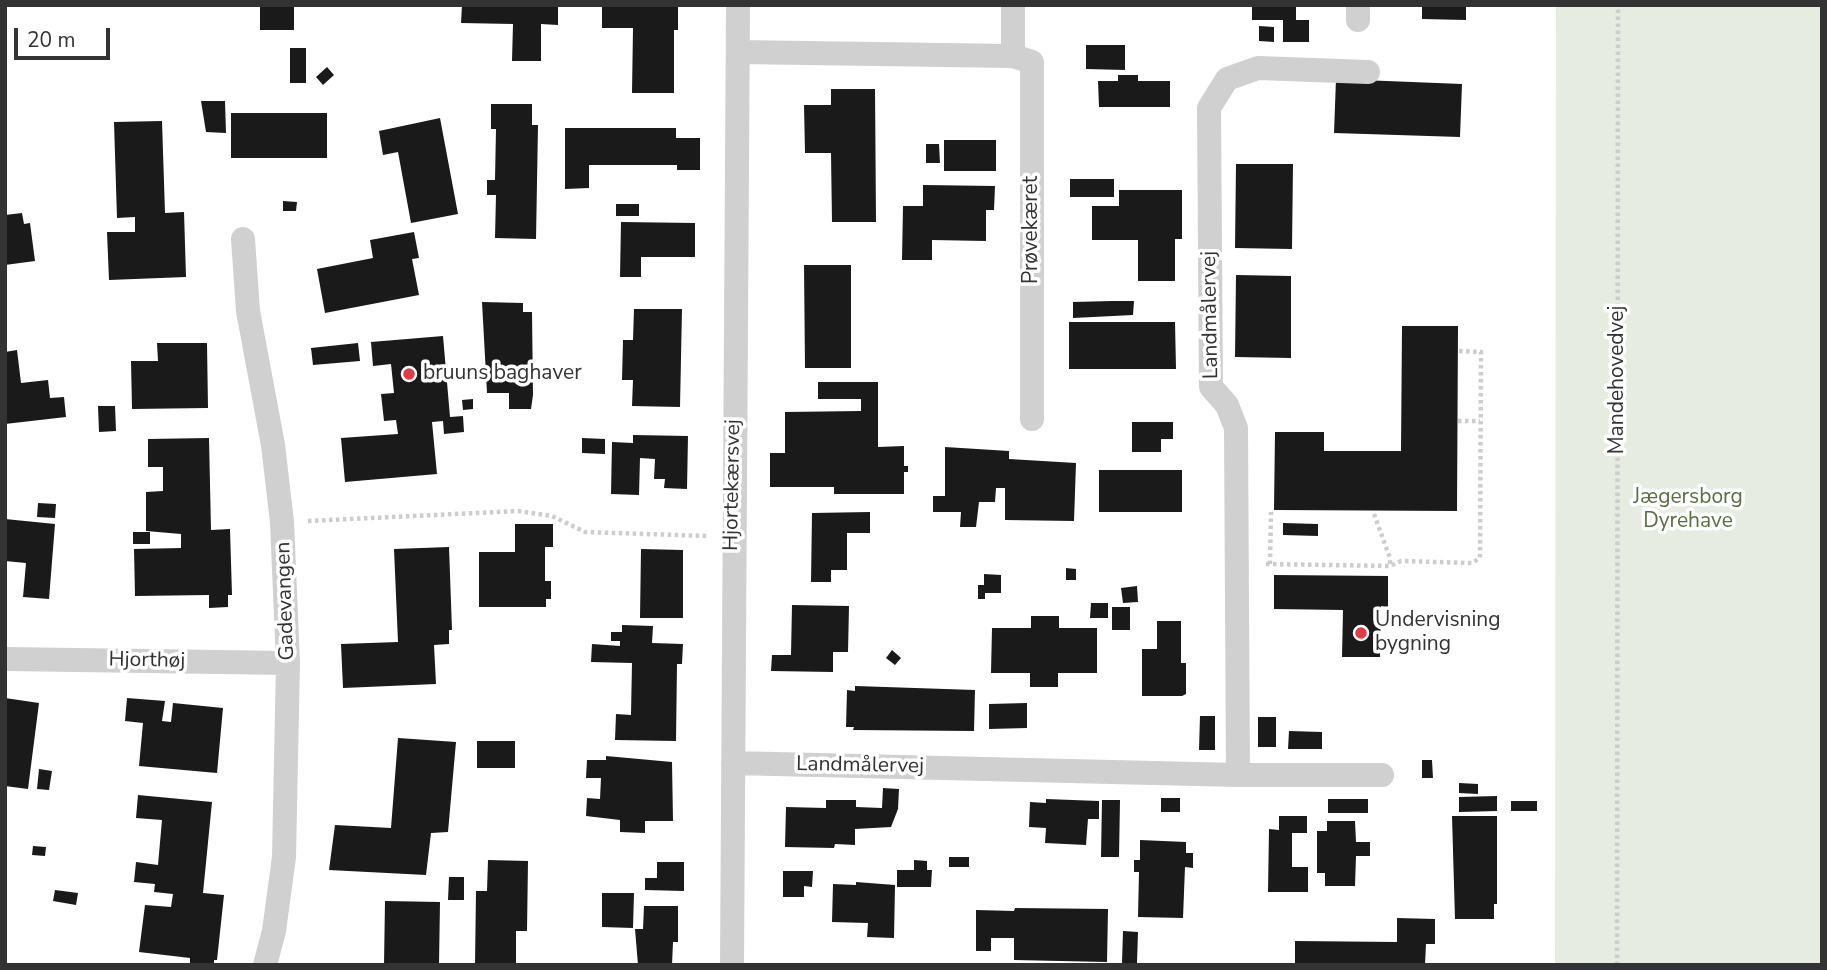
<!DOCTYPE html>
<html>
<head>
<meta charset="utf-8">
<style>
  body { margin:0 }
  #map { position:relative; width:1827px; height:970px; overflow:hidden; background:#fff; font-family:"Nunito Sans",sans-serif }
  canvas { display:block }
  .frame { position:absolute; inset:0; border:7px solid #333; pointer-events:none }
  .scale { position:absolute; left:14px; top:28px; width:96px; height:32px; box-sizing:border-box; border:4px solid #333; border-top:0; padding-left:9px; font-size:21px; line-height:24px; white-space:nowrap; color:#333; -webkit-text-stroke:5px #fff; paint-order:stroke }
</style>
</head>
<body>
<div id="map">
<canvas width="1827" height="970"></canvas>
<div class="frame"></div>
<div class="scale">20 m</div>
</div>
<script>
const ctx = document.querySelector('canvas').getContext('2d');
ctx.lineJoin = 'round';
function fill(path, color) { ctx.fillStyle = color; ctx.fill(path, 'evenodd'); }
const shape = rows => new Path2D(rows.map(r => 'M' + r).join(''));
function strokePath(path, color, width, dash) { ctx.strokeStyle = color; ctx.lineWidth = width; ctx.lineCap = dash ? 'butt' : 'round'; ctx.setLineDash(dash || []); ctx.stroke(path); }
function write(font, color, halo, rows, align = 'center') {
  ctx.font = font + ' "Nunito Sans",sans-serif'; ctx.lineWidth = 7; ctx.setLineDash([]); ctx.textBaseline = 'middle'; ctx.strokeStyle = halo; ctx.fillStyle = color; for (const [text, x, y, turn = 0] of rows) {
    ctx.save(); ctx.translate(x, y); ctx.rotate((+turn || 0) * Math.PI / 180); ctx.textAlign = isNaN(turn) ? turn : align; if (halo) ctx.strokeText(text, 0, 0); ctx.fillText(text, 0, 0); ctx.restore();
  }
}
fill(shape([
  [1556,5,1822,5,1822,965,1555,965]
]), '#e6ecdf');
fill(shape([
  [260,5,294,5,294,30,260,30],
  [462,5,558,5,558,25,541,24,541,61,512,61,513,24,461,23],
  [602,5,678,5,678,30,674,30,674,93,632,93,633,28,602,28],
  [1252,5,1296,5,1296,20,1309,20,1309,42,1283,42,1283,20,1252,20],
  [1422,5,1466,5,1466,20,1422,19],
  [1259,26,1274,27,1274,42,1259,41],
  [1086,45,1125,45,1125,70,1086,69],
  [290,48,306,48,306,83,290,83],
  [327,67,334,75,323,85,316,77],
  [1118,75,1138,75,1138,81,1170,81,1170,107,1099,107,1098,81,1118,81],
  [1336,79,1462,84,1460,137,1334,133],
  [831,89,875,89,876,222,832,222,831,153,805,153,804,105,831,105],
  [201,101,225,101,226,133,206,132],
  [491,104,532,104,532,125,538,125,536,239,495,238,496,195,487,195,487,180,495,180,496,129,491,129],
  [231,113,327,113,327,158,231,158],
  [440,118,458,214,411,223,398,152,383,155,379,131],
  [162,121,165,213,184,212,186,277,109,280,107,232,135,232,135,217,117,218,114,122],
  [565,128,676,128,676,138,700,138,700,170,677,170,677,165,589,165,589,188,565,189],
  [944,140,996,140,996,171,944,171],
  [926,144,939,144,940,163,926,163],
  [1236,164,1293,164,1292,249,1235,248],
  [1070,179,1114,179,1114,197,1070,197],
  [923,185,995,186,994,210,986,210,986,241,932,240,932,260,902,260,903,206,923,206],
  [1119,190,1182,190,1182,239,1175,239,1175,281,1138,281,1138,240,1092,240,1092,206,1119,206],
  [283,201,297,202,296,211,283,211],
  [616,204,639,204,639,216,616,216],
  [22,213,24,224,30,223,35,261,5,265,5,215],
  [621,222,695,223,695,257,641,257,641,277,620,277],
  [414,232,419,258,412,259,419,295,325,313,317,269,373,258,370,240],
  [804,265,851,265,851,368,805,368],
  [1236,275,1291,276,1291,358,1235,357],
  [1112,301,1134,301,1133,315,1073,318,1073,302],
  [482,302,523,303,523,312,532,312,533,395,531,409,509,409,509,393,487,393],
  [634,309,682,309,680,407,632,406,633,380,622,380,623,340,633,340],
  [1069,322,1175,322,1176,369,1069,369],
  [1402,326,1458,326,1457,511,1274,510,1275,432,1324,432,1324,451,1401,451],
  [443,336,450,417,463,416,464,432,444,434,443,421,432,422,437,474,345,482,341,438,398,434,396,420,384,421,381,394,394,393,391,364,373,366,371,342],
  [157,343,207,343,208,408,132,409,131,361,158,361],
  [358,343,360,361,313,365,311,348],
  [17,350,21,383,48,380,50,398,64,397,66,417,5,424,5,352],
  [818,382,878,382,878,447,904,446,904,466,908,466,908,472,904,472,904,494,834,494,834,487,770,487,770,453,785,453,785,412,861,411,861,399,818,399],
  [473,399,473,409,463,410,462,400],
  [98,406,115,406,116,431,99,432],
  [1132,422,1173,422,1173,439,1161,439,1161,452,1132,452],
  [633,435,688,436,687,489,664,488,665,479,654,479,655,459,640,458,639,495,611,494,612,442,633,443],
  [209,438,211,530,230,529,232,595,228,595,228,607,209,608,209,595,135,596,134,549,181,548,181,534,146,531,146,492,163,491,163,467,148,467,148,439],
  [582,438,605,439,605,454,582,453],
  [945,447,1009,451,1009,459,1076,463,1074,521,1005,520,1005,488,996,488,995,502,979,502,976,527,960,527,961,512,933,512,933,496,945,496],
  [1099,470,1182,470,1182,512,1099,512],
  [38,503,56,504,55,518,37,517],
  [870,512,870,533,847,533,847,570,831,570,831,582,811,582,812,513],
  [5,519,55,524,49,599,23,597,26,563,5,561],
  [1283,523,1318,524,1318,536,1283,535],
  [515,524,553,524,553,547,545,547,545,581,551,581,551,599,546,599,546,607,479,607,479,552,515,552],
  [133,532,150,532,150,544,133,544],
  [449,547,452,630,449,630,449,644,434,645,436,684,343,688,341,644,398,642,394,549],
  [641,549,683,550,683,618,640,618],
  [1066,568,1076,569,1076,580,1066,580],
  [984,574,1001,575,1001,593,985,593,985,599,978,599,978,585,984,585],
  [1274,575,1388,576,1388,607,1381,606,1380,657,1342,657,1343,610,1274,609],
  [1137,586,1138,602,1123,603,1121,588],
  [1091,603,1108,603,1108,618,1090,618],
  [792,605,849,606,848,652,833,652,833,672,771,671,772,655,791,655],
  [1112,607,1130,607,1130,630,1112,630],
  [1031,616,1059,616,1059,628,1097,628,1097,673,1058,673,1058,687,1030,687,1030,673,991,673,992,628,1031,628],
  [1157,621,1181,621,1181,663,1186,663,1186,694,1182,696,1142,696,1142,649,1157,649],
  [622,625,653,626,652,643,683,644,682,664,677,664,676,741,615,740,616,714,631,715,632,663,591,662,592,644,620,646,620,641,611,641,611,632,622,632],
  [892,650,901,658,895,665,886,658],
  [855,686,975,690,974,731,853,730,854,727,846,727,847,690,855,691],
  [5,698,39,703,28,789,5,786],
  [127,698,165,701,162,721,171,722,173,703,223,708,217,773,139,766,143,723,125,721],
  [1027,703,1027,728,989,729,989,704],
  [1200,716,1215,716,1215,750,1199,750],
  [1258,717,1276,717,1276,747,1258,747],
  [1289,731,1322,732,1322,749,1288,749],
  [398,738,456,742,448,832,431,833,426,875,329,870,335,825,391,828],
  [477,741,515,741,515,768,477,768],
  [606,756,672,762,673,821,645,821,645,833,620,832,620,820,586,816,587,798,600,799,601,778,586,778,587,760,606,760],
  [1422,760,1432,760,1433,778,1422,778],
  [39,769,52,771,49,790,37,789],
  [1459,783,1478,784,1478,794,1459,793],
  [883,788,899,789,898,809,891,827,855,829,855,845,835,844,834,848,785,847,786,807,826,808,826,800,856,800,856,807,882,808],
  [138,795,212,802,203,893,224,895,217,960,214,960,214,965,190,965,190,958,139,952,145,905,171,907,173,894,154,892,155,884,134,882,136,862,158,865,162,820,136,818],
  [1497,796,1497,811,1459,812,1459,797],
  [1161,798,1180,798,1180,812,1161,812],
  [1046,799,1099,801,1099,819,1088,819,1086,845,1045,843,1046,828,1029,827,1030,802,1046,803],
  [1328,799,1368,799,1368,813,1328,813],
  [1102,800,1120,800,1119,857,1101,857],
  [1511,801,1537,801,1537,811,1511,811],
  [1279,816,1307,816,1307,833,1292,833,1292,867,1308,867,1308,892,1268,892,1269,829,1279,830],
  [1452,816,1497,816,1497,904,1494,904,1494,919,1455,919],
  [1327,821,1355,821,1356,842,1370,842,1370,856,1356,856,1355,886,1325,886,1325,873,1317,873,1317,831,1327,831],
  [1140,840,1186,842,1186,853,1193,853,1193,868,1185,867,1183,918,1138,917,1139,872,1134,872,1134,860,1140,860],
  [33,846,46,847,45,856,32,855],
  [949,857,969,857,969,867,949,867],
  [488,860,528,861,527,931,516,931,516,965,475,965,476,891,487,891],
  [914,860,927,861,927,870,932,870,931,887,897,887,897,870,914,870],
  [657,862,684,862,684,891,645,890,645,878,657,878],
  [783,871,813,871,812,887,804,886,804,897,783,897],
  [449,877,464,877,464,900,448,900],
  [856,882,895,885,894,938,867,937,868,923,832,922,833,884,856,885],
  [55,890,78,893,76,905,53,901],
  [602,893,634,893,633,928,602,927],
  [385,901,440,902,439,965,384,965],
  [644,906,678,906,678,942,673,942,672,965,638,965,635,929,643,929],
  [1015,908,1108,909,1107,962,1014,960,1014,938,991,938,991,951,976,951,976,910,1014,911],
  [1397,918,1435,919,1435,944,1426,944,1425,965,1295,965,1295,941,1397,942],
  [1123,931,1138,932,1137,963,1122,963]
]), '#1a1a1a');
strokePath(shape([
  [1458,421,1480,421],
  [1374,514,1390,558,1390,566],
  [308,521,518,511,552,516,585,532,707,536],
  [1266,564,1390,566,1401,561,1472,563,1480,558,1481,352,1458,351],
  [1270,564,1271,512],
  [1617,965,1618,5]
]), '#cdcdcd', 4.5, [3.5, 3.5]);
strokePath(shape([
  [1013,5,1013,56],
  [1358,20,1358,5],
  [738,52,1013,56,1032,62,1032,419],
  [243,239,248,311,273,445,282,522,288,663,284,857,274,931,265,965],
  [5,659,288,663],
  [733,763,1238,775,1236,428,1227,405,1211,387,1209,108,1227,79,1258,68,1368,72],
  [1238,775,1382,775],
  [732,965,738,5]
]), '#d0d0d0', 24);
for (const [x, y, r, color] of [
  [409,374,7,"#e63946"],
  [1361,633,7,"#e63946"]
]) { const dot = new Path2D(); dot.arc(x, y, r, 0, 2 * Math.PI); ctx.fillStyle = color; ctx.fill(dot); strokePath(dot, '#fff', 2.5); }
write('21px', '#333', '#fff', [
  ["Prøvekæret",1032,230,-90],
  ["Landmålervej",1211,315,-91],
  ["Mandehovedvej",1618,380,-90],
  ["Hjortekærsvej",733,485,-89],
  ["Gadevangen",286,601,-92],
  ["Hjorthøj",147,661,1],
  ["Landmålervej",860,766,1]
]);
write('21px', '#333', '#fff', [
  ["bruuns baghaver",423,374],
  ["Undervisning",1375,621],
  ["bygning",1375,645]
], 'left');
write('21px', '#56703f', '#fff', [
  ["Jægersborg",1688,498],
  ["Dyrehave",1688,522]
]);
</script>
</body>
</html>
